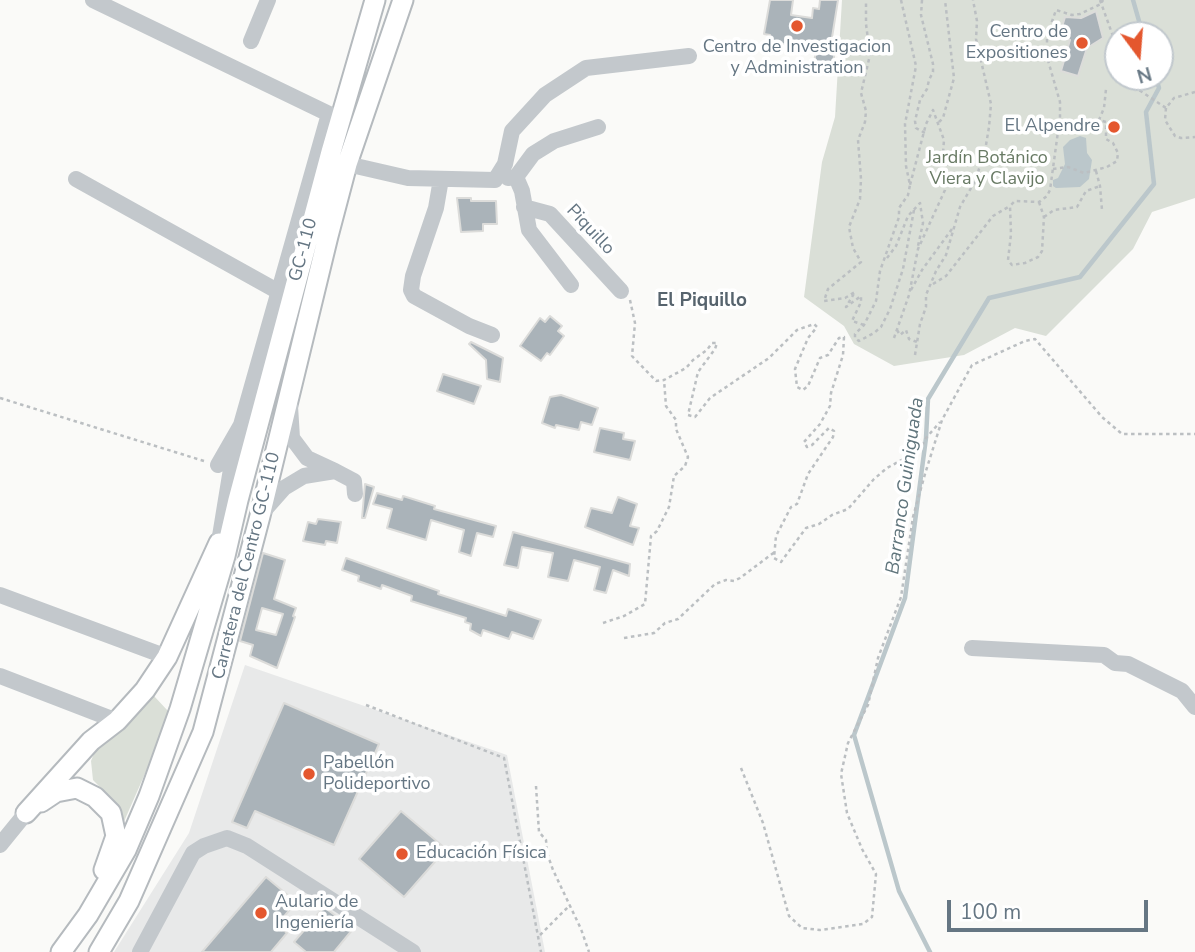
<!DOCTYPE html>
<html>
<head>
<meta charset="utf-8">
<style>
  body { margin:0 }
  #map { position:relative; width:1195px; height:952px; overflow:hidden; background:#fafaf8; font-family:"Nunito Sans",sans-serif }
  canvas { display:block }
  .north { position:absolute; left:1104px; top:21px; width:70px; height:70px; box-sizing:border-box; background:#fff; border:2px solid #c1c8cd; border-radius:50%; rotate:164deg; font-size:19px; font-weight:700; line-height:28px; text-align:center; color:#657683 }
  .north::after { content:''; display:block; margin:auto; width:24px; height:32px; background:#e4572e; clip-path:polygon(50% 0,100% 100%,50% 72%,0 100%) }
  .scale { position:absolute; left:947px; top:900px; width:201px; height:32px; box-sizing:border-box; border:4px solid #657683; border-top:0; padding-left:9px; font-size:21px; line-height:24px; white-space:nowrap; color:#657683; -webkit-text-stroke:5px #fff; paint-order:stroke }
</style>
</head>
<body>
<div id="map">
<canvas width="1195" height="952"></canvas>
<div class="north">N</div>
<div class="scale">100 m</div>
</div>
<script>
const ctx = document.querySelector('canvas').getContext('2d');
ctx.lineJoin = 'round';
function fill(path, color) { ctx.fillStyle = color; ctx.fill(path, 'evenodd'); }
const shape = rows => new Path2D(rows.map(r => 'M' + r).join(''));
function strokePath(path, color, width, dash) { ctx.strokeStyle = color; ctx.lineWidth = width; ctx.lineCap = dash ? 'butt' : 'round'; ctx.setLineDash(dash || []); ctx.stroke(path); }
function write(font, color, halo, rows, align = 'center') {
  ctx.font = font + ' "Nunito Sans",sans-serif'; ctx.lineWidth = 7; ctx.setLineDash([]); ctx.textBaseline = 'middle'; ctx.strokeStyle = halo; ctx.fillStyle = color; for (const [text, x, y, turn = 0] of rows) {
    ctx.save(); ctx.translate(x, y); ctx.rotate((+turn || 0) * Math.PI / 180); ctx.textAlign = isNaN(turn) ? turn : align; if (halo) ctx.strokeText(text, 0, 0); ctx.fillText(text, 0, 0); ctx.restore();
  }
}
fill(shape([
  [245,665,507,755,545,952,114,952,189,833]
]), '#e8e9e9');
fill(shape([
  [842,0,1195,0,1195,198,1152,212,1133,249,1046,336,1015,328,964,355,894,366,854,344,844,326,804,297,822,162,835,117],
  [1118,35,1160,35,1160,77,1118,77],
  [154,696,168,711,151,760,122,826,106,793,93,780,91,761,95,751,148,698]
]), '#dadfd7');
fill(shape([
  [1080,136,1086,138,1087,153,1092,160,1089,179,1080,187,1056,188,1053,186,1053,180,1058,178,1065,164,1063,147,1070,140]
]), '#bbc7cb');
strokePath(shape([
  [1133,0,1143,35],
  [930,952,899,891,854,735,905,598,926,438,928,399,989,298,1080,277,1154,184,1146,112,1159,88,1156,77]
]), '#bbc7cb', 4.5);
const building = shape([
  [770,0,793,0,791,15,812,18,813,8,819,9,820,0,838,0,830,50,835,51,831,74,813,71,816,49,768,42,770,35,764,34,770,0],
  [1096,11,1103,38,1087,48,1078,76,1061,71,1070,40,1059,37,1065,17,1081,18,1096,11],
  [457,198,471,198,471,201,496,201,497,224,483,224,483,231,461,232,457,198],
  [550,316,562,326,558,331,564,336,550,355,547,353,541,361,520,346,540,318,545,322,550,316],
  [471,342,503,358,500,382,487,379,486,360,469,344,471,342],
  [443,374,481,386,474,404,437,391,443,374],
  [561,395,598,408,592,425,581,422,579,430,556,425,555,428,542,423,550,397,561,395],
  [600,428,624,433,623,439,635,441,630,460,594,452,600,428],
  [365,484,374,487,365,518,362,518,365,484],
  [377,493,402,500,403,496,435,506,434,509,496,526,493,537,477,533,471,556,459,552,464,530,431,520,426,540,387,528,392,509,373,504,377,493],
  [618,497,637,504,630,526,639,528,633,545,585,527,591,508,612,513,618,497],
  [318,519,341,522,337,543,326,541,325,545,303,541,308,522,316,524,318,519],
  [513,532,630,564,629,576,613,570,606,593,594,590,600,567,574,560,568,581,548,577,553,553,522,547,518,568,504,565,513,532],
  [263,553,285,560,274,599,296,608,293,616,295,617,277,668,250,656,253,645,240,641,263,553],
  [262,608,283,614,276,635,256,630,262,608],
  [346,558,439,591,438,594,506,616,508,609,541,620,533,639,512,632,509,639,483,630,481,636,470,630,471,624,465,622,466,618,411,601,412,596,382,585,381,589,358,581,359,576,342,570,346,558],
  [284,703,379,744,334,845,255,811,247,828,232,822,284,703],
  [401,811,446,849,404,897,359,859,401,811],
  [266,877,296,902,277,925,287,933,271,952,202,952,266,877],
  [324,907,353,929,334,952,306,952,294,942,324,907]
]);
fill(building, '#aab3b9');
strokePath(building, '#dcdcda', 2);
const major = shape([
  [41,802,56,792,77,788,95,797,111,813,116,836,104,870],
  [26,813,91,741,117,721,145,690,167,657,219,543],
  [61,952,88,915,126,850,149,796,180,709,225,556,238,500,331,152,375,0],
  [99,952,129,901,203,732,260,516,328,236,347,164,403,0]
]);
strokePath(major, '#b5babe', 23);
strokePath(shape([
  [901,0,916,66,905,124,906,166,910,185,908,195,899,208,899,217,880,271,876,301,864,325,855,334,855,338,859,341,874,333,881,327,890,309,903,269,914,210],
  [922,0,921,15,933,64,933,72,929,80,927,89,920,100,915,121,916,128,925,133],
  [1100,0,1114,39],
  [1136,77,1139,90,1166,108,1174,98,1195,92],
  [1166,108,1165,120,1175,136,1181,138,1195,137],
  [939,122,943,118,954,78,945,0],
  [1053,169,1068,167,1084,173,1107,167,1117,161,1118,153,1113,143,1106,139,1106,122,1099,120,1104,108,1106,89],
  [1096,171,1100,186,1102,210],
  [1039,202,1044,217,1042,251,1038,257,1025,263,1012,265,1008,260,1011,234,1010,206,1015,201,1039,202,1047,196,1050,190,1060,117,1060,102,1047,57,1047,36,1056,10,1072,15,1080,14,1101,4,1103,0],
  [1044,217,1054,210,1077,207,1086,191,1100,186],
  [887,258,896,246,908,216,920,203,923,223,918,246],
  [933,284,946,276,993,216,1010,206],
  [911,290,922,270,952,229],
  [630,300,635,323,632,356,656,381,664,380,686,368,693,360,707,350,712,343,717,343,715,349,698,372,688,415,695,417,710,398,769,358,797,330,814,324,817,327,808,338,795,369,797,387,803,390,808,386,820,358,828,355,839,338,844,337,843,355,831,393,830,406,820,424,804,442,807,447,812,445,829,428,834,431,833,437,808,474,797,504,791,507,776,536,774,558,781,562,806,528,819,524,832,515,848,509,874,479,887,468,920,450,926,438,940,422],
  [864,325,852,321,861,302,861,296,846,307,855,292,845,298,824,301,828,289,861,262,853,248,849,227,860,199,861,179,858,140,865,122,866,111,861,93,870,55,866,24,866,0],
  [897,330,900,335,906,330,909,339,917,342],
  [894,338,909,295,918,249,945,190,947,165,943,153,944,140,933,110,926,124,910,185],
  [915,355,920,324,926,307,926,295,936,271,946,255,960,207,975,181,985,151,989,127,991,104,976,39,977,21,973,0],
  [0,398,204,461],
  [603,623,624,616,645,604,651,536,657,531,669,507,674,476,685,466,688,457,676,429,676,420,666,406,664,380],
  [624,638,654,633,665,623,678,619,715,584,726,580,734,581,740,578,776,551],
  [366,705,504,758,541,952],
  [741,768,763,823,789,916,802,928,820,930,863,924,872,917,876,874,862,849,847,813,841,774,848,743,868,705,878,658,901,597,913,517,925,474,942,420,972,365,1025,341,1035,339,1102,417,1122,434,1195,434],
  [536,786,539,832,546,840,547,853,553,870,581,929,589,952],
  [540,935,570,905]
]), '#bbbfc2', 2.5, [3.5, 3.5]);
strokePath(shape([
  [93,0,329,114,241,425,218,465],
  [251,41,268,0],
  [347,164,408,178,495,180,505,164,512,131,545,95,586,68,689,56],
  [516,177,522,191,529,230,571,285],
  [508,178,516,177,533,154,554,141,598,127],
  [76,179,279,292],
  [441,179,436,208,413,276,411,290,414,296,469,326,492,335],
  [524,207,550,214,621,291],
  [335,471,354,481,355,494],
  [261,514,284,488,304,476,335,471,307,458,292,438,290,406],
  [219,542,231,469,251,432],
  [0,595,167,657],
  [972,648,1104,655,1115,663,1128,664,1182,691,1195,707],
  [0,676,117,721],
  [0,845,26,813],
  [140,952,193,853,204,846,227,838,247,846,413,952]
]), '#c3c8cc', 16);
strokePath(major, '#fff', 19);
for (const [x, y, r, color] of [
  [797,26,7,"#e4572e"],
  [1082,43,7,"#e4572e"],
  [1114,127,7,"#e4572e"],
  [309,774,7,"#e4572e"],
  [402,854,7,"#e4572e"],
  [261,913,7,"#e4572e"]
]) { const dot = new Path2D(); dot.arc(x, y, r, 0, 2 * Math.PI); ctx.fillStyle = color; ctx.fill(dot); strokePath(dot, '#fff', 2.5); }
write('18px', '#657683', '#fff', [
  ["Centro de",1068,33,"right"],
  ["Expositiones",1068,54,"right"],
  ["Centro de Investigacion",797,48,"center"],
  ["y Administration",797,69,"center"],
  ["El Alpendre",1100,127,"right"],
  ["Pabellón",323,764],
  ["Polideportivo",323,785],
  ["Educación Física",416,854],
  ["Aulario de",275,903],
  ["Ingeniería",275,924]
], 'left');
write('18px', '#687a64', '#fff', [
  ["Jardín Botánico",987,159],
  ["Viera y Clavijo",987,180]
]);
write('18px', '#657683', '#fff', [
  ["Piquillo",590,230,47],
  ["GC-110",304,250,-75],
  ["Carretera del Centro GC-110",247,566,-76]
]);
write('bold 19px', '#57646e', '#fff', [
  ["El Piquillo",702,301]
]);
write('italic 19px', '#60757c', '#fff', [
  ["Barranco Guiniguada",906,486,-82]
]);
</script>
</body>
</html>
